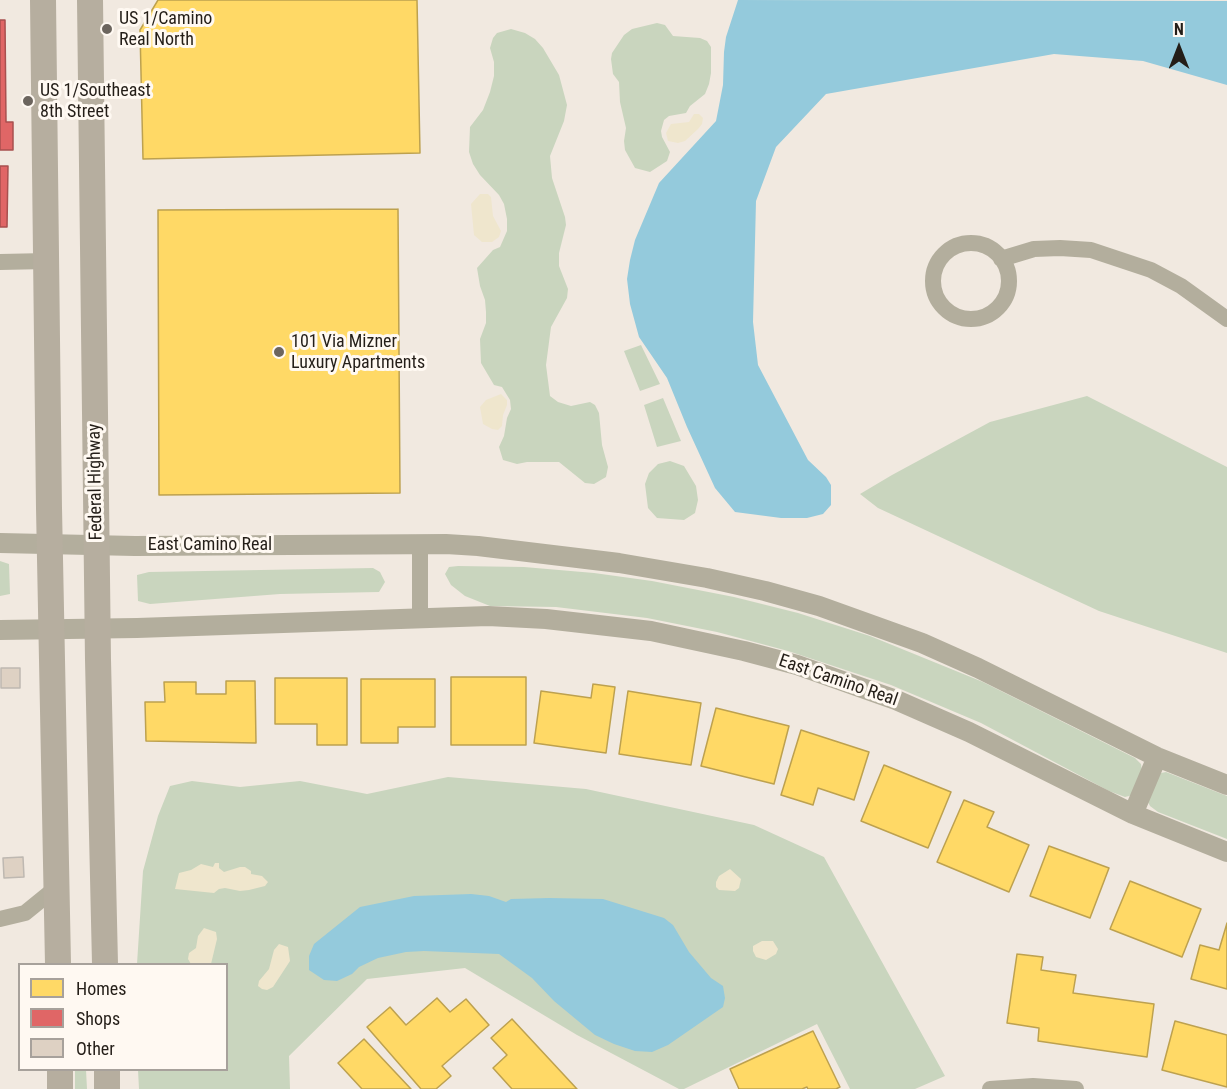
<!DOCTYPE html>
<html>
<head>
<meta charset="utf-8">
<style>
  body { margin:0 }
  #map { position:relative; width:1227px; height:1089px; overflow:hidden; background:#f1e9e0; font-family:"Roboto Condensed",sans-serif }
  canvas { display:block }
  .legend { position:absolute; left:18px; top:963px; width:210px; height:108px; box-sizing:border-box; background:#fff9f2; border:2px solid #a7a19b; margin:0; padding:8px 10px; list-style:none; font-size:18px; color:#241e18 }
  .legend li { display:flex; align-items:center; gap:12px; height:30px }
  .legend b { width:30px; border:2px solid #a7a19b }
  .north { position:absolute; left:1149px; top:18px; width:60px; height:60px; -webkit-text-stroke:4px #fff9f2; paint-order:stroke; rotate:0deg; font-size:16px; font-weight:700; line-height:24px; text-align:center; color:#241e18 }
  .north::after { content:''; display:block; margin:auto; width:21px; height:27px; background:#241e18; clip-path:polygon(50% 0,100% 100%,50% 72%,0 100%) }
</style>
</head>
<body>
<div id="map">
<canvas width="1227" height="1089"></canvas>
<ul class="legend">
<li><b style="height:16px;background:#ffd966"></b>Homes</li>
<li><b style="height:16px;background:#e06666"></b>Shops</li>
<li><b style="height:16px;background:#ded1c3"></b>Other</li>
</ul>
<div class="north">N</div>
</div>
<script>
const ctx = document.querySelector('canvas').getContext('2d');
ctx.lineJoin = 'round';
function fill(path, color) { ctx.fillStyle = color; ctx.fill(path, 'evenodd'); }
const shape = rows => new Path2D(rows.map(r => 'M' + r).join(''));
function strokePath(path, color, width, dash) { ctx.strokeStyle = color; ctx.lineWidth = width; ctx.lineCap = dash ? 'butt' : 'round'; ctx.setLineDash(dash || []); ctx.stroke(path); }
function write(font, color, halo, rows, align = 'center') {
  ctx.font = font + ' "Roboto Condensed",sans-serif'; ctx.lineWidth = 6; ctx.setLineDash([]); ctx.textBaseline = 'middle'; ctx.strokeStyle = halo; ctx.fillStyle = color; for (const [text, x, y, turn = 0] of rows) {
    ctx.save(); ctx.translate(x, y); ctx.rotate((+turn || 0) * Math.PI / 180); ctx.textAlign = isNaN(turn) ? turn : align; if (halo) ctx.strokeText(text, 0, 0); ctx.fillText(text, 0, 0); ctx.restore();
  }
}
fill(shape([
  [657,23,665,25,673,36,700,38,707,41,711,47,711,73,709,84,705,94,690,106,686,113,669,116,664,120,661,131,662,137,670,152,667,161,650,172,635,168,625,150,624,141,626,128,620,102,619,82,613,74,611,59,612,53,624,35,632,29],
  [511,29,525,33,535,39,543,48,559,75,567,105,564,121,550,156,552,178,565,217,566,225,559,253,559,266,568,289,567,298,551,327,546,365,550,396,558,402,571,406,590,402,595,405,599,413,602,445,608,467,606,477,594,484,585,483,559,462,527,462,517,464,503,460,499,447,504,436,507,418,511,409,510,400,502,387,494,385,481,363,480,339,486,323,486,312,485,300,480,286,477,268,493,250,500,247,507,231,507,219,504,204,499,195,480,175,473,164,469,152,470,127,483,110,490,92,494,76,494,62,490,48,493,38,497,33],
  [641,345,660,384,640,391,624,351],
  [1087,396,1227,467,1227,653,1099,611,878,508,860,494,892,475,990,422],
  [663,398,681,441,657,447,644,405],
  [670,461,684,466,696,486,698,500,695,513,684,520,657,518,648,508,645,484,649,473,658,464],
  [0,561,9,564,10,594,0,596],
  [458,566,524,567,594,573,652,581,734,597,798,613,870,636,983,682,1135,758,1141,764,1142,772,1133,795,1125,797,1109,791,981,723,891,685,788,651,717,632,647,618,556,607,490,606,465,596,451,585,445,574,449,567],
  [373,568,380,572,385,582,379,592,280,594,150,604,138,601,137,575,149,572],
  [1166,772,1227,796,1227,839,1158,812,1150,806,1147,800,1154,780,1161,773],
  [448,777,586,789,754,825,824,857,945,1076,915,1089,850,1089,817,1024,684,1089,679,1089,577,1035,465,968,367,979,289,1056,290,1089,139,1089,138,1070,226,1070,226,964,137,964,143,871,158,816,170,786,192,781,240,787,300,781,367,794],
  [75,1070,86,1070,87,1089,75,1089]
]), '#c9d5be');
fill(shape([
  [694,114,699,114,703,118,702,124,698,129,685,141,678,143,668,141,666,133,671,124,689,122],
  [480,194,488,194,491,197,493,216,501,231,499,237,492,242,482,242,474,235,471,204],
  [501,394,507,400,507,405,503,415,502,426,498,430,492,429,483,424,480,407,486,400],
  [215,863,219,863,219,868,224,872,240,867,245,867,251,871,251,874,262,876,268,882,265,886,249,890,240,891,225,888,219,889,214,893,175,889,179,873,191,870,201,864,213,867],
  [730,869,741,879,739,888,735,891,719,890,716,887,716,882,719,876],
  [204,928,216,932,217,939,211,964,191,964,188,959,189,953,196,948,198,936],
  [762,941,773,941,778,949,776,954,766,960,756,957,753,951,753,946],
  [279,944,288,947,290,961,273,987,267,990,262,989,258,986,259,981,269,969,274,950]
]), '#efe6cd');
fill(shape([
  [738,0,1227,1,1227,85,1143,61,1054,54,826,94,776,147,756,201,753,322,758,365,808,460,826,477,831,485,831,505,823,514,807,518,781,518,735,512,715,488,687,427,667,378,639,337,630,304,627,279,630,260,635,240,659,183,716,121,723,85,724,52,726,37],
  [471,894,489,896,506,902,511,899,549,898,603,899,664,918,673,925,689,952,711,978,723,986,725,998,723,1007,668,1045,652,1052,635,1051,614,1044,595,1035,554,1001,532,978,499,954,424,951,406,952,378,958,359,967,352,974,337,981,324,980,309,970,309,956,314,944,360,907,414,896]
]), '#94cadc');
const homes = shape([
  [158,0,417,0,420,153,143,159,140,30,158,0],
  [398,209,400,493,159,495,158,210,398,209],
  [451,677,526,677,526,745,451,745,451,677],
  [275,678,347,678,347,745,317,745,317,724,275,724,275,678],
  [361,679,435,679,435,727,398,727,398,743,361,743,361,679],
  [226,681,255,681,256,743,146,741,145,702,165,702,164,682,196,682,196,694,226,694,226,681],
  [593,684,615,687,606,753,534,743,541,691,591,698,593,684],
  [628,691,701,703,691,765,619,754,628,691],
  [716,708,789,726,774,784,701,766,716,708],
  [801,730,869,752,854,800,818,788,813,805,781,795,801,730],
  [884,765,951,792,928,848,861,821,884,765],
  [964,800,994,812,987,827,1029,845,1009,892,937,862,964,800],
  [1049,846,1109,868,1090,918,1030,896,1049,846],
  [1130,881,1201,909,1182,957,1110,929,1130,881],
  [1227,923,1227,989,1191,979,1200,945,1219,950,1227,923],
  [1017,954,1043,957,1041,970,1076,975,1073,993,1154,1004,1147,1057,1038,1041,1039,1028,1007,1023,1017,954],
  [437,998,450,1012,466,999,489,1025,442,1066,451,1076,436,1089,421,1089,367,1027,390,1007,406,1025,437,998],
  [512,1019,577,1089,512,1089,493,1068,507,1055,491,1038,512,1019],
  [1175,1021,1227,1035,1227,1087,1162,1070,1175,1021],
  [813,1031,840,1087,836,1089,808,1089,807,1087,802,1089,739,1089,730,1069,813,1031],
  [364,1039,411,1089,362,1089,338,1063,364,1039]
]);
fill(homes, '#ffd966');
strokePath(homes, '#bda14f', 1.5);
const shops = shape([
  [0,20,5,20,6,122,13,122,13,150,0,150,0,20],
  [0,166,8,166,7,227,0,227,0,166]
]);
fill(shops, '#e06666');
strokePath(shops, '#a8504f', 1.5);
const building = shape([
  [1,668,20,668,20,688,1,688,1,668],
  [23,857,24,877,4,878,3,858,23,857]
]);
fill(building, '#ded1c3');
strokePath(building, '#beb8b1', 1.5);
strokePath(shape([
  '933 281a38 38 0 1 1 76 0a38 38 0 1 1-76 0Z',
  [1001,259,1034,249,1060,248,1091,250,1151,270,1181,286,1227,319],
  [0,262,47,261],
  [420,617,420,544],
  [0,919,25,913,57,887],
  [990,1089,1033,1086,1076,1089]
]), '#b3ae9d', 16);
strokePath(shape([
  [0,543,135,546,446,544,478,546,619,563,707,578,765,591,819,606,922,643,978,668,1157,757,1227,785],
  [0,630,137,628,488,616,546,619,651,631,744,651,797,665,896,700,969,732,1133,814,1227,852],
  [1133,814,1157,757]
]), '#b3ae9d', 20);
strokePath(shape([
  [43,0,49,508,58,964],
  [90,0,98,660,105,964],
  [60,1070,60,1089],
  [107,1070,107,1089]
]), '#b6ae9f', 26);
for (const [x, y, r, color] of [
  [107,29,6,"#6c655e"],
  [28,101,6,"#6c655e"],
  [279,352,6,"#6c655e"]
]) { const dot = new Path2D(); dot.arc(x, y, r, 0, 2 * Math.PI); ctx.fillStyle = color; ctx.fill(dot); strokePath(dot, '#fff9f2', 2); }
write('18px', '#241e18', '#fff9f2', [
  ["US 1/Camino",119,19],
  ["Real North",119,40],
  ["US 1/Southeast",40,91],
  ["8th Street",40,112],
  ["101 Via Mizner",291,342],
  ["Luxury Apartments",291,363]
], 'left');
write('18px', '#241e18', '#fff9f2', [
  ["Federal Highway",96,482,-91],
  ["East Camino Real",210,545],
  ["East Camino Real",838,681,19]
]);
</script>
</body>
</html>
